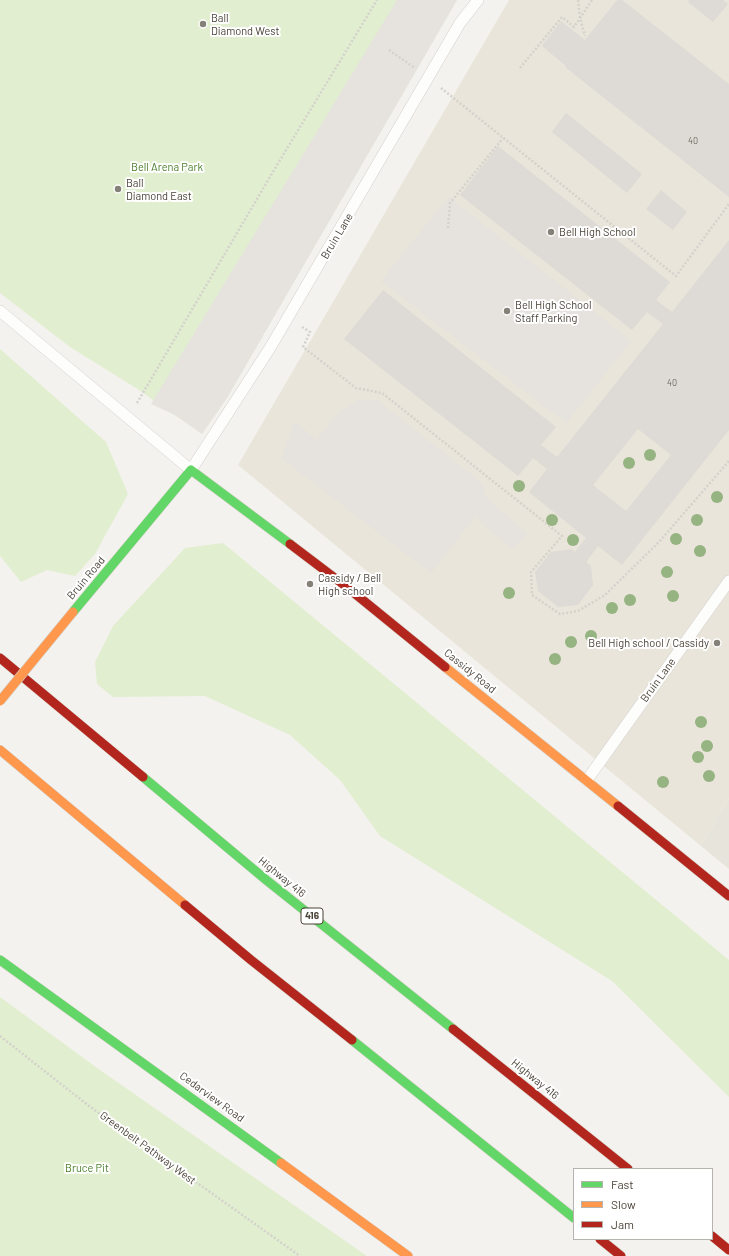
<!DOCTYPE html>
<html>
<head>
<meta charset="utf-8">
<style>
  body { margin:0 }
  #map { position:relative; width:729px; height:1256px; overflow:hidden; background:#f4f2ee; font-family:Barlow,sans-serif }
  canvas { display:block }
  .legend { position:absolute; left:573px; top:1168px; width:140px; height:72px; box-sizing:border-box; background:#fff; border:1px solid #b7b4b0; margin:0; padding:5px 7px; list-style:none; font-size:12px; color:#4b4439 }
  .legend li { display:flex; align-items:center; gap:8px; height:20px }
  .legend b { width:20px; border:1px solid #b7b4b0 }
</style>
</head>
<body>
<div id="map">
<canvas width="729" height="1256"></canvas>
<ul class="legend">
<li><b style="height:5px;background:#63d668"></b>Fast</li>
<li><b style="height:5px;background:#ff974d"></b>Slow</li>
<li><b style="height:5px;background:#b3261e"></b>Jam</li>
</ul>
</div>
<script>
const ctx = document.querySelector('canvas').getContext('2d');
ctx.lineJoin = 'round';
function fill(path, color) { ctx.fillStyle = color; ctx.fill(path, 'evenodd'); }
const shape = rows => new Path2D(rows.map(r => 'M' + r).join(''));
function strokePath(path, color, width, dash) { ctx.strokeStyle = color; ctx.lineWidth = width; ctx.lineCap = dash ? 'butt' : 'round'; ctx.setLineDash(dash || []); ctx.stroke(path); }
function write(font, color, halo, rows, align = 'center') {
  ctx.font = font + ' Barlow,sans-serif'; ctx.lineWidth = 4; ctx.setLineDash([]); ctx.textBaseline = 'middle'; ctx.strokeStyle = halo; ctx.fillStyle = color; for (const [text, x, y, turn = 0] of rows) {
    ctx.save(); ctx.translate(x, y); ctx.rotate((+turn || 0) * Math.PI / 180); ctx.textAlign = isNaN(turn) ? turn : align; if (halo) ctx.strokeText(text, 0, 0); ctx.fillText(text, 0, 0); ctx.restore();
  }
}
fill(shape([
  [729,798,729,869,701,846]
]), '#e7e4dc');
fill(shape([
  [509,0,729,0,729,798,701,846,238,465]
]), '#eae5da');
fill(shape([
  [0,0,457,0,227,398,202,434,136,388,70,347,0,293],
  [0,349,106,442,128,494,95,554,75,576,47,570,21,582,0,556],
  [223,543,729,960,729,1097,612,981,380,836,340,780,290,735,205,696,113,697,97,684,95,662,113,626,185,548],
  [0,997,100,1070,367,1256,0,1256]
]), '#e1eecf');
fill(shape([
  [397,0,457,0,227,398,202,434,175,415,151,404],
  [449,197,631,341,566,423,381,281],
  [359,400,377,400,481,482,488,500,527,533,513,550,475,517,431,573,281,458,294,422,317,439,335,416]
]), '#e6e3df');
fill(shape([
  [617,0,622,0,729,84,729,197,565,67,566,66,542,46,561,21,585,40],
  [689,0,723,0,728,4,713,22,688,2],
  [566,113,642,174,627,193,552,132],
  [498,146,670,282,656,300,672,312,729,240,729,430,622,565,598,546,586,562,591,566,593,585,578,605,558,607,538,591,535,572,551,552,571,549,575,552,586,538,529,492,547,469,533,458,518,476,344,339,383,290,556,427,541,445,557,457,663,324,647,312,632,330,460,195],
  [638,429,671,455,626,511,593,485],
  [661,190,687,212,673,230,646,209]
]), '#dedbd6');
const lane = shape([
  [0,311,191,470,270,348,460,23,478,0],
  [587,780,729,581]
]);
const fast = shape([
  [73,612,191,470,290,544],
  [143,777,265,879,453,1029],
  [0,960,281,1163],
  [352,1040,574,1218]
]);
const slow = shape([
  [445,667,618,806],
  [0,750,185,905],
  [281,1163,408,1256]
]);
const jam = shape([
  [290,544,348,588,445,667],
  [0,658,143,777],
  [618,806,729,896],
  [185,905,251,960,352,1040],
  [453,1029,628,1169],
  [712,1236,729,1250],
  [600,1239,621,1256]
]);
strokePath(lane, '#d2d0cb', 12);
strokePath(fast, '#d3cfc5', 10);
strokePath(slow, '#d3cfc5', 10);
strokePath(jam, '#d3cfc5', 10);
strokePath(shape([
  [578,0,580,18,585,36],
  [389,50,415,68],
  [520,68,562,17,574,27,592,0],
  [441,88,676,276,729,204],
  [448,228,450,203,503,138],
  [302,327,310,332,303,347,356,388,382,393,562,536,531,572,532,595,560,614,578,611,605,595,659,542,729,461],
  [137,403,277,165,377,0],
  [0,1036,89,1106,300,1256]
]), '#d3d2cc', 2.5, [2, 2]);
strokePath(lane, '#fdfdfc', 11);
strokePath(fast, '#63d668', 9);
strokePath(slow, '#ff974d', 9);
strokePath(jam, '#b3261e', 9);
const slowBridge = shape([
  [0,701,73,612]
]);
strokePath(slowBridge, '#d3cfc5', 10, []);
strokePath(slowBridge, '#ff974d', 9);
ctx.fillStyle = '#96b382';
for (const [x, y] of [
  [650,455],
  [629,463],
  [519,486],
  [717,497],
  [552,520],
  [697,520],
  [676,539],
  [573,540],
  [700,551],
  [667,572],
  [509,593],
  [673,596],
  [630,600],
  [612,608],
  [591,636],
  [571,642],
  [555,659],
  [701,722],
  [707,746],
  [698,757],
  [709,776],
  [663,782]
]) { ctx.beginPath(); ctx.arc(x, y, 6, 0, 2 * Math.PI); ctx.fill(); }
for (const [x, y, r, color] of [
  [203,24,4,"#868178"],
  [118,189,4,"#868178"],
  [551,232,4,"#868178"],
  [507,311,4,"#868178"],
  [310,584,4,"#868178"],
  [717,643,4,"#868178"]
]) { const dot = new Path2D(); dot.arc(x, y, r, 0, 2 * Math.PI); ctx.fillStyle = color; ctx.fill(dot); strokePath(dot, '#fff', 1.5); }
write('9px', '#706a61', null, [
  ["40",693,141],
  ["40",672,383]
]);
for (const [x, y, w] of [
  [312,916,22]
]) { const box = new Path2D(); box.roundRect(x - w / 2, y - 8, w, 16, 3); ctx.fillStyle = '#fff'; ctx.fill(box); strokePath(box, '#4b4439', 1); }
write('bold 10px', '#4b4439', null, [
  ["416",312,916]
]);
write('11px', '#4b4439', '#fff', [
  ["Ball",211,18],
  ["Diamond West",211,31],
  ["Ball",126,183],
  ["Diamond East",126,196],
  ["Bell High School",559,232],
  ["Bell High School",515,305],
  ["Staff Parking",515,318],
  ["Cassidy / Bell",318,578],
  ["High school",318,591],
  ["Bell High school / Cassidy",709,643,"right"]
], 'left');
write('11px', '#4a7f2a', '#fff', [
  ["Bell Arena Park",167,167],
  ["Bruce Pit",87,1168]
]);
write('11px', '#4b4439', '#fff', [
  ["Bruin Lane",337,236,-59],
  ["Bruin Road",86,578,-50],
  ["Cassidy Road",470,671,39],
  ["Bruin Lane",658,680,-54],
  ["Highway 416",282,877,39],
  ["Highway 416",535,1079,39],
  ["Cedarview Road",212,1097,36],
  ["Greenbelt Pathway West",148,1148,36]
]);
</script>
</body>
</html>
